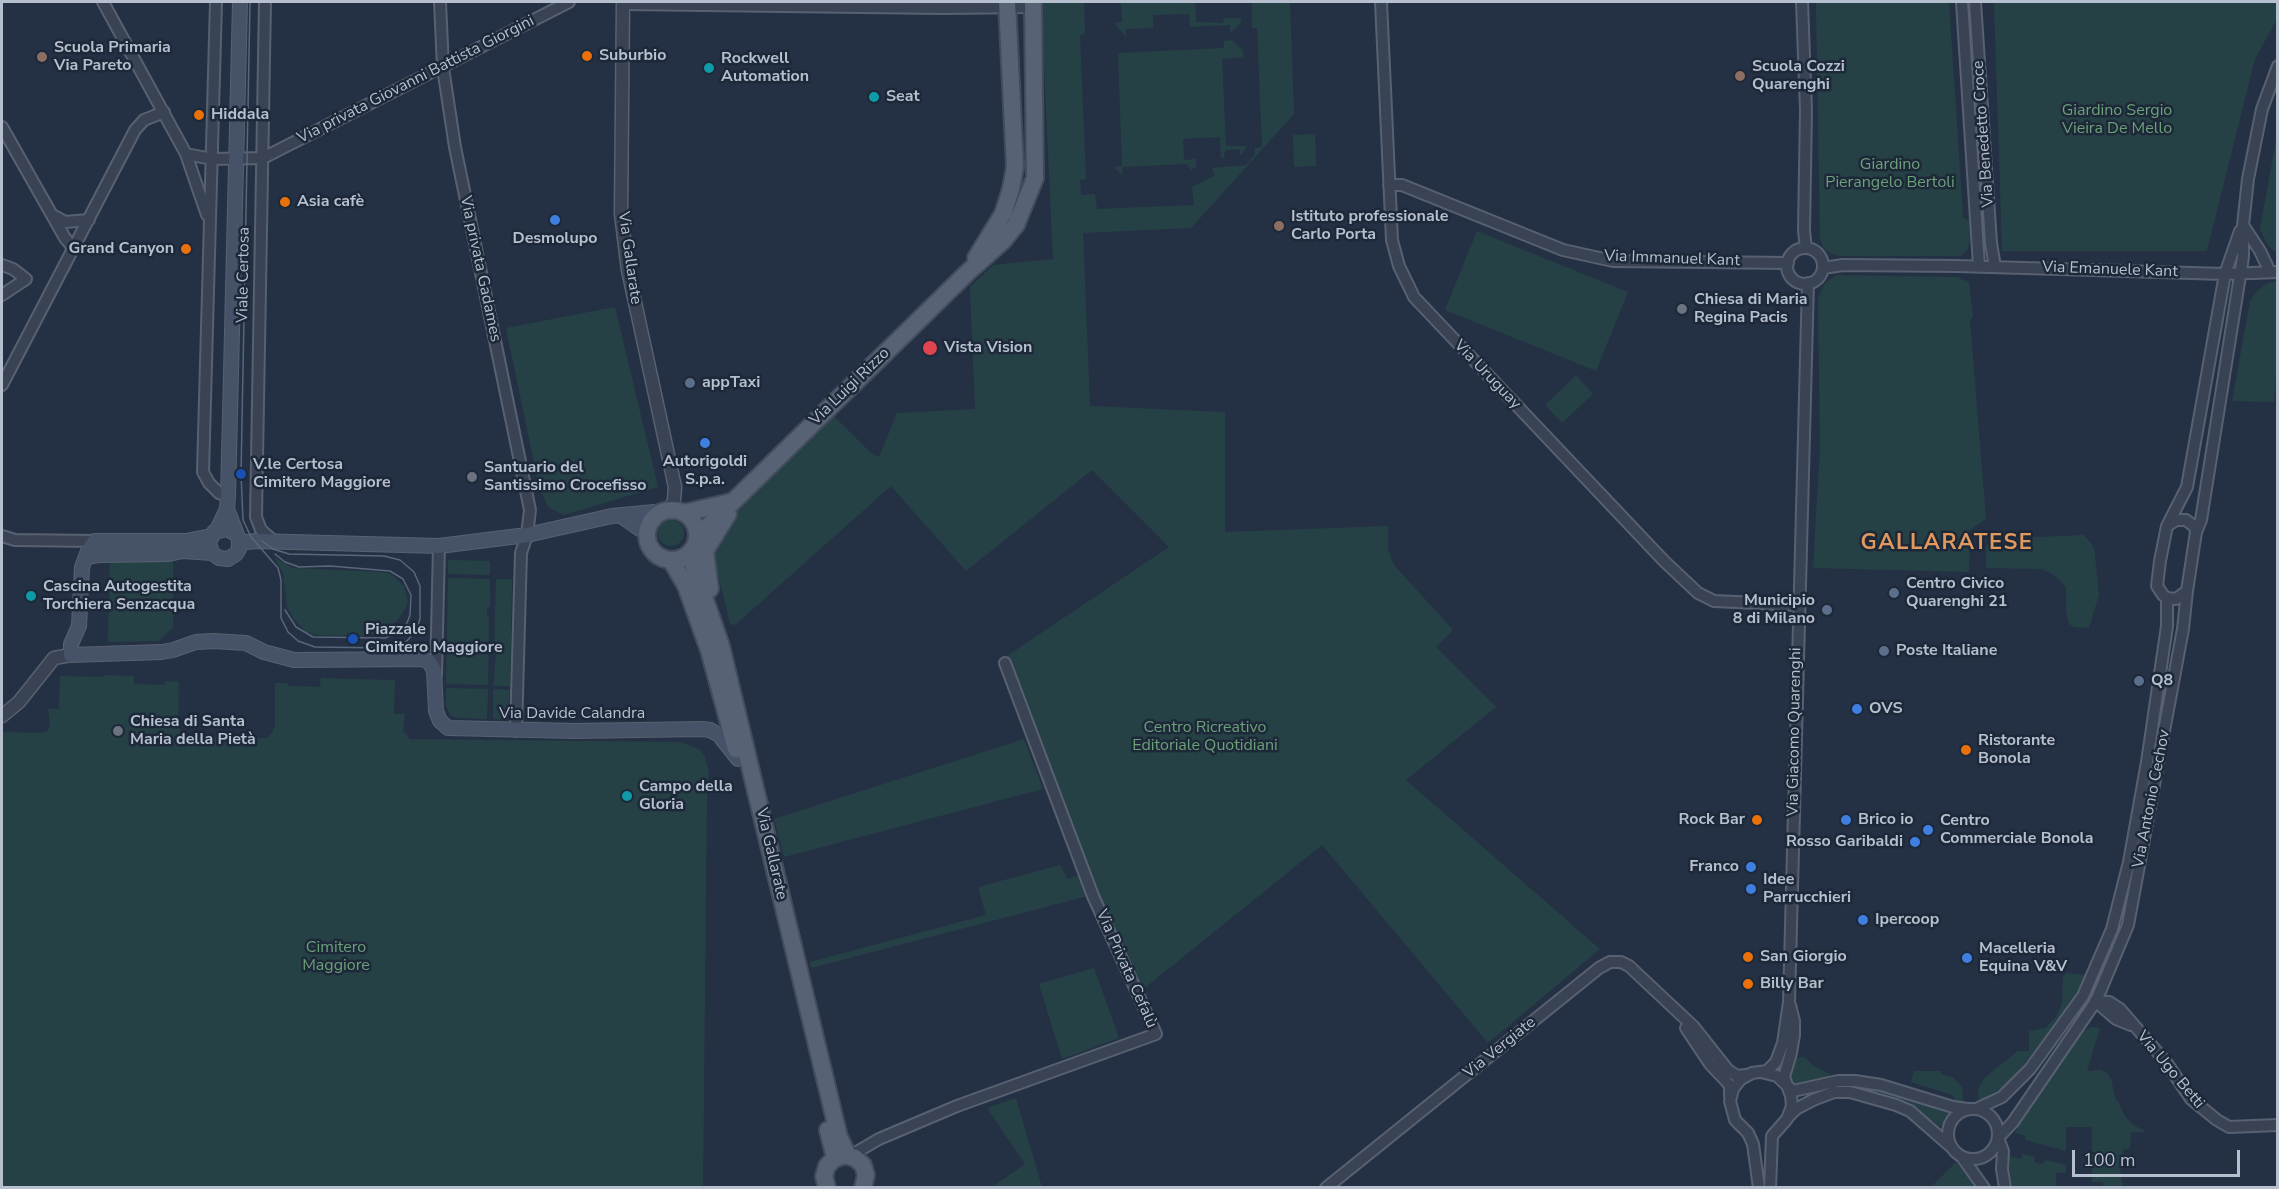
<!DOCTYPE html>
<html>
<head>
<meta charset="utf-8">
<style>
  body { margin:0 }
  #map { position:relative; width:2279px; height:1189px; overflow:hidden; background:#243144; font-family:"Nunito Sans",sans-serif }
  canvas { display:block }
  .frame { position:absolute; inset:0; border:3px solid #b6bfcd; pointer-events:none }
  .scale { position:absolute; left:2072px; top:1150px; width:168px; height:27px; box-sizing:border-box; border:3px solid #b6bfcd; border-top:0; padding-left:8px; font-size:18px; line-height:21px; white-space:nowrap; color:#b6bfcd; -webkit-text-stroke:4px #1d2839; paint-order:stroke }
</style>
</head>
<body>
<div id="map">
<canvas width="2279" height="1189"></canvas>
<div class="frame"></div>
<div class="scale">100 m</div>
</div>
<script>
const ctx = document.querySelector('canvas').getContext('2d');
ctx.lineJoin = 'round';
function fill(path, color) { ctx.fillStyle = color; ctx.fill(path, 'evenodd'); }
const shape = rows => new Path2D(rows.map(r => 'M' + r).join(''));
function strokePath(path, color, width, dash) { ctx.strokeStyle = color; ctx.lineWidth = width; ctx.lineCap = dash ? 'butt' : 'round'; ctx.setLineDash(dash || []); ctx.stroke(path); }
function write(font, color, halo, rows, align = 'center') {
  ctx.font = font + ' "Nunito Sans",sans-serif'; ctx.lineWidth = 5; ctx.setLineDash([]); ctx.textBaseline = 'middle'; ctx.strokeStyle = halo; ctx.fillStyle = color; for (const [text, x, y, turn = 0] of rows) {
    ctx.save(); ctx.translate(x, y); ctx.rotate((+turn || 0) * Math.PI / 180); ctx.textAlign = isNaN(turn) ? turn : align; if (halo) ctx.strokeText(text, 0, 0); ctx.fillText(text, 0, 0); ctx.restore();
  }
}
fill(shape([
  [1041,2,1084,2,1085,34,1080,35,1086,179,1080,180,1081,195,1095,194,1097,209,1194,205,1192,187,1215,175,1212,168,1246,165,1255,154,1255,148,1262,147,1257,28,1252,28,1252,2,1290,2,1294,114,1191,228,1083,233,1090,406,1225,412,1225,532,1388,526,1388,550,1394,565,1453,630,1436,647,1496,707,1406,780,1600,949,1488,1043,1322,845,1142,990,1098,895,1007,656,1169,547,1092,470,966,571,891,486,735,625,730,624,714,558,718,545,735,517,739,506,833,415,873,455,879,457,897,413,975,409,970,287,993,265,1053,259],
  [1121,2,1195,2,1196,22,1223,23,1224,18,1241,18,1241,23,1230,33,1230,25,1190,27,1189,14,1153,15,1153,28,1126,29,1126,37,1114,23,1122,22],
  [1816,2,1949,2,1963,217,1969,221,1970,238,1968,249,1961,256,1840,256,1832,254,1823,248,1820,238],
  [1994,2,2277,2,2277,19,2255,59,2207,251,2002,251],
  [1232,40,1243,50,1243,57,1222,59,1226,146,1247,146,1241,156,1239,149,1225,150,1224,158,1221,158,1220,137,1183,139,1184,160,1196,159,1196,167,1191,170,1187,164,1123,167,1122,175,1114,167,1122,166,1118,53,1224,48,1224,41],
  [1315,134,1316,166,1294,167,1293,135],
  [2277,134,2277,253,2268,246,2260,229],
  [1477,231,1628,292,1596,371,1445,310],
  [1837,275,1957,277,1969,282,1973,317,1970,321,1986,519,1970,530,1969,572,1813,568,1820,449,1818,298,1825,283],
  [2277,281,2278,344,2274,402,2232,401,2250,301,2258,290,2268,283],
  [615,307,658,487,564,515,548,507,539,487,506,328],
  [1576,375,1593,394,1562,423,1545,405],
  '658 533a13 13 0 1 1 26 0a13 13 0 1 1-26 0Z',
  [2084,535,2094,547,2099,595,2089,628,2074,627,2069,624,2066,610,2066,588,2060,580,2052,574,2042,569,1986,568,1986,546,1994,539],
  [173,543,173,627,159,641,108,642,110,544],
  [276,558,293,568,383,572,391,574,404,586,408,601,406,608,397,621,372,634,363,636,317,635,306,632,293,618,287,607,283,573,275,559],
  [448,560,490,561,490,575,448,574],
  [448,578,490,579,490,607,487,607,487,617,489,617,488,685,446,684],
  [496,579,512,579,510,686,493,686,496,654,494,654],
  [104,675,134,676,134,684,164,685,165,681,179,682,178,725,182,734,190,738,194,736,215,738,216,736,266,738,272,733,275,725,275,683,288,683,289,686,320,687,321,678,350,679,395,680,394,714,405,714,403,731,410,739,680,742,699,749,705,757,709,773,707,790,703,1187,2,1187,2,732,41,733,48,730,50,725,48,709,59,709,60,676,103,677],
  [446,688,488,689,487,719,458,718,451,716,446,707],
  [493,689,510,690,507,712,499,719,493,719],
  [1024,739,1043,789,784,857,774,819],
  [1060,865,1068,879,1079,875,1088,896,811,968,810,962,986,915,978,887],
  [1094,968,1119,1038,1062,1059,1039,984],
  [2067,973,2086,975,2068,1008,2010,1082,1988,1098,1979,1101,1978,1089,1984,1078,2018,1051,2029,1051,2029,1031,2045,1028,2056,1017,2062,1004,2063,976],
  [2091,1027,2100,1028,2087,1071,2101,1070,2108,1074,2111,1079,2116,1101,2118,1101,2125,1116,2133,1125,2144,1130,2144,1132,2131,1132,2130,1149,2124,1149,2122,1153,2119,1162,2123,1187,2103,1187,2103,1182,2092,1182,2092,1127,2066,1127,2066,1151,2025,1140,2026,1136,2015,1133,2021,1120,2083,1031],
  [1804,1057,1814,1066,1830,1074,1827,1078,1798,1086,1794,1084,1791,1079,1795,1058],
  [1914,1071,1941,1071,1941,1074,1953,1077,1962,1087,1964,1103,1955,1101,1952,1095,1911,1082],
  [1831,1086,1858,1086,1873,1089,1948,1113,1940,1127,1908,1102,1858,1089,1808,1098,1807,1094],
  [1016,1098,1042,1187,992,1187,1025,1164,987,1108],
  [2023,1154,2035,1157,2034,1162,2041,1164,2046,1160,2066,1165,2066,1173,2056,1173,2056,1187,2012,1187,2008,1156,2021,1159],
  [1956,1162,1975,1187,1931,1187]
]), '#264145');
const minor = shape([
  [103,2,186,154,207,215],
  [216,2,203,472,209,483,219,493,228,496],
  [265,2,256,517,261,530,275,542],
  [440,2,443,68,455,147,530,510,527,535,521,553,516,731],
  [1381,2,1392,240,1399,266,1414,297,1664,561,1698,593,1714,601,1799,605],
  [1802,2,1806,110,1804,231,1806,248],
  [1962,2,1979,266],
  [1975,2,1991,243,1995,267],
  [623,4,942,8,1033,7],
  [2,127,65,238,74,249],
  [186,154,212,159,263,158,569,2],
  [1389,185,1402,185,1563,250,1613,261,1788,263],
  [54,216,65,222,89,220],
  [2243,225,2260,251,2270,272],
  '1787 266a18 18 0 1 1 36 0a18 18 0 1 1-36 0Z',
  [2,265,13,269,26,279,2,295],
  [1823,268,1843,265,1957,266,2225,274,2278,272],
  [2,385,135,130,144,120,164,112],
  [2167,526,2176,520,2186,520,2195,527,2196,532],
  [2,536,15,540,95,541],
  [2187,591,2176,599,2167,598,2163,595,2157,586,2160,561,2167,526,2187,487,2225,274,2240,231],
  [436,675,439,546],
  [2095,1001,2116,1019,2131,1025],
  [2096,1001,2109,1002,2120,1009,2166,1062,2191,1099,2217,1120,2229,1127,2278,1125],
  [1686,1028,1710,1064,1726,1081,1730,1086,1730,1096],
  [1761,1072,1777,1076,1793,1091,1838,1081,1855,1081,1881,1085,1953,1107,1968,1109],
  '1948 1134a25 25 0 1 1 50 0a25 25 0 1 1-50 0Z',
  [1976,1109,2002,1097,2030,1069,2083,996,2112,929,2129,862,2147,762,2167,626,2167,598],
  [1788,1117,1796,1109,1813,1100,1834,1092,1850,1092,1896,1105,1910,1111,1950,1146],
  [1998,1138,2013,1122,2096,1001,2128,925,2183,629,2187,591,2196,532,2201,520,2243,257,2243,225,2248,179,2262,109,2278,66],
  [1998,1138,2003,1151,2002,1169,2005,1188],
  [850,1156,879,1139,957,1106,1156,1034,1093,896,1005,663],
  [1962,1157,1984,1188],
  [1326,1188,1599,968,1610,962,1621,962,1629,966,1694,1027,1728,1070,1737,1076,1746,1075],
  [1759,1188,1753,1144,1748,1133,1735,1120,1730,1101,1733,1089,1741,1079,1752,1073,1767,1071,1776,1062,1783,1043,1789,1002,1808,283],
  [1770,1188,1772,1136,1787,1119,1792,1106,1791,1096,1784,1077,1791,1053,1794,1035,1794,1021,1790,1005]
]);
const tertiary = shape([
  [623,2,621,214,628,270,675,487,674,500,670,510],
  [2,716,19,702,54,658,71,655]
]);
const secondary = shape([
  [227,509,239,540,239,549,236,554,228,559,219,558,212,553,209,543,214,532,227,529,236,534],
  [621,516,647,534],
  [217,530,227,509,228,496,240,2],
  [211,536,186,541,95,541,88,551,82,567,79,626,71,644,71,655,162,652,173,650,196,642,214,641,246,643,264,652,294,660,422,659,429,662,434,670,436,711,440,721,448,728,575,731,702,729,710,730,719,735,738,759],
  [239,543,255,541,439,546,527,535,612,516,665,511],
  [86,557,99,555,168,554,183,551,212,553]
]);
const primary = shape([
  [976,258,1003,214,1011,189,1015,167,1007,2],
  '647 535a25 25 0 1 1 50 0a25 25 0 1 1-50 0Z',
  [684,513,731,502],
  [697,537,968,272,1003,241,1016,225,1035,178,1033,2],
  [689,553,721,646,839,1137,848,1156],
  [671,560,686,586,709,650,736,749],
  [710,589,705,551,728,514],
  [828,1130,835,1158],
  [827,1188,824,1176,827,1166,834,1159,845,1155,855,1158,863,1165,866,1175,863,1188]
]);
strokePath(minor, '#576171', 14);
strokePath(tertiary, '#576171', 15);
strokePath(secondary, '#576171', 16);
strokePath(primary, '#424c5d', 20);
strokePath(minor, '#394354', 10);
strokePath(tertiary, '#394354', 12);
strokePath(secondary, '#465267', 14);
strokePath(primary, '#576274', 16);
strokePath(shape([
  [250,2,241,474,243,520,251,537,278,568,281,580,281,618,288,632,298,641,315,647,388,648,404,644,416,631,420,619,420,586,414,572,400,560,384,556,289,554,273,549,262,541],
  [275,554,285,562,299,567,330,566,390,571,403,579,411,595,410,615,407,623,399,632,385,638,313,637,296,627,285,610]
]), '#5a677b', 1.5);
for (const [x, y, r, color] of [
  [587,56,6,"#e8710a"],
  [42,57,6,"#8d6e63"],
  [709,68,6,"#0f9aa8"],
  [1740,76,6,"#8d6e63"],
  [874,97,6,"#0f9aa8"],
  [199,115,6,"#e8710a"],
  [285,202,6,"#e8710a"],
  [555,220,6,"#3f7fe0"],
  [1279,226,6,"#8d6e63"],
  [186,249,6,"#e8710a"],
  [1682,309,6,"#6b7280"],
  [930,348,8,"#e0444e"],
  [690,383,6,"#5c6f8a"],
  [705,443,6,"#3f7fe0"],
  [241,474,6,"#1a4fb4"],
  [472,477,6,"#6b7280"],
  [1894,593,6,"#5c6f8a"],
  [31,596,6,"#0f9aa8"],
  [1827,610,6,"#5c6f8a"],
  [353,639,6,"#1a4fb4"],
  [1884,651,6,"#5c6f8a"],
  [2139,681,6,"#5c6f8a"],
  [1857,709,6,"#3f7fe0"],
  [118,731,6,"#6b7280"],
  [1966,750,6,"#e8710a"],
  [627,796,6,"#0f9aa8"],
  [1757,820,6,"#e8710a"],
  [1846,820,6,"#3f7fe0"],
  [1928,830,6,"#3f7fe0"],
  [1915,842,6,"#3f7fe0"],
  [1751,867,6,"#3f7fe0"],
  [1751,889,6,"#3f7fe0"],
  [1863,920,6,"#3f7fe0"],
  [1748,957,6,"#e8710a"],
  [1967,958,6,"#3f7fe0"],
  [1748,984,6,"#e8710a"]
]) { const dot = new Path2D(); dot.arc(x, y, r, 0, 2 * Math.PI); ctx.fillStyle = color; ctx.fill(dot); strokePath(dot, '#1d2839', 2); }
write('bold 16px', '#b6bfcd', '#1d2839', [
  ["Scuola Primaria",54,48],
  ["Via Pareto",54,66],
  ["Suburbio",599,56],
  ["Rockwell",721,59],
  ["Automation",721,77],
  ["Scuola Cozzi",1752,67],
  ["Quarenghi",1752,85],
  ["Seat",886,97],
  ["Hiddala",211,115],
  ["Asia cafè",297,202],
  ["Istituto professionale",1291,217],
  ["Carlo Porta",1291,235],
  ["Desmolupo",555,239,"center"],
  ["Grand Canyon",174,249,"right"],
  ["Chiesa di Maria",1694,300],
  ["Regina Pacis",1694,318],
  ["Vista Vision",944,348],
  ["appTaxi",702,383],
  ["Autorigoldi",705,462,"center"],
  ["S.p.a.",705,480,"center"],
  ["V.le Certosa",253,465],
  ["Cimitero Maggiore",253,483],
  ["Santuario del",484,468],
  ["Santissimo Crocefisso",484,486],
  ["Centro Civico",1906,584],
  ["Quarenghi 21",1906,602],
  ["Cascina Autogestita",43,587],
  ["Torchiera Senzacqua",43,605],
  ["Municipio",1815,601,"right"],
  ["8 di Milano",1815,619,"right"],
  ["Piazzale",365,630],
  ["Cimitero Maggiore",365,648],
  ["Poste Italiane",1896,651],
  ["Q8",2151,681],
  ["OVS",1869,709],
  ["Chiesa di Santa",130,722],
  ["Maria della Pietà",130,740],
  ["Ristorante",1978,741],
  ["Bonola",1978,759],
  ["Campo della",639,787],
  ["Gloria",639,805],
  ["Rock Bar",1745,820,"right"],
  ["Brico io",1858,820],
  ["Centro",1940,821],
  ["Commerciale Bonola",1940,839],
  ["Rosso Garibaldi",1903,842,"right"],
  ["Franco",1739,867,"right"],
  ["Idee",1763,880],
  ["Parrucchieri",1763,898],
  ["Ipercoop",1875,920],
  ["Macelleria",1979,949],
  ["Equina V&V",1979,967],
  ["San Giorgio",1760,957],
  ["Billy Bar",1760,984]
], 'left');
write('16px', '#b6bfcd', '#1d2839', [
  ["Via privata Giovanni Battista Giorgini",416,80,-27],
  ["Via Benedetto Croce",1984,134,-94],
  ["Via Gallarate",629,258,82],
  ["Via Immanuel Kant",1672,259,2],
  ["Via privata Gadames",480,269,78],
  ["Via Emanuele Kant",2110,270,2],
  ["Viale Certosa",244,275,-89],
  ["Via Uruguay",1487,375,46],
  ["Via Luigi Rizzo",850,387,-44],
  ["Via Davide Calandra",572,714],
  ["Via Giacomo Quarenghi",1795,732,-89],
  ["Via Antonio Cechov",2152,799,-79],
  ["Via Gallarate",771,854,77],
  ["Via Privata Cefalù",1126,969,66],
  ["Via Vergiate",1500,1048,-39],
  ["Via Ugo Betti",2170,1070,50]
]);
write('16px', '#6ba078', '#1d2839', [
  ["Giardino Sergio",2117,111],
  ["Vieira De Mello",2117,129],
  ["Giardino",1890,165],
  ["Pierangelo Bertoli",1890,183],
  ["Centro Ricreativo",1205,728],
  ["Editoriale Quotidiani",1205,746],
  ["Cimitero",336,948],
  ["Maggiore",336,966]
]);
ctx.letterSpacing = '1.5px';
write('bold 22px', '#e0995e', '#1d2839', [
  ["GALLARATESE",1947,544]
]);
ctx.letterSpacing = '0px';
</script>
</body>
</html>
